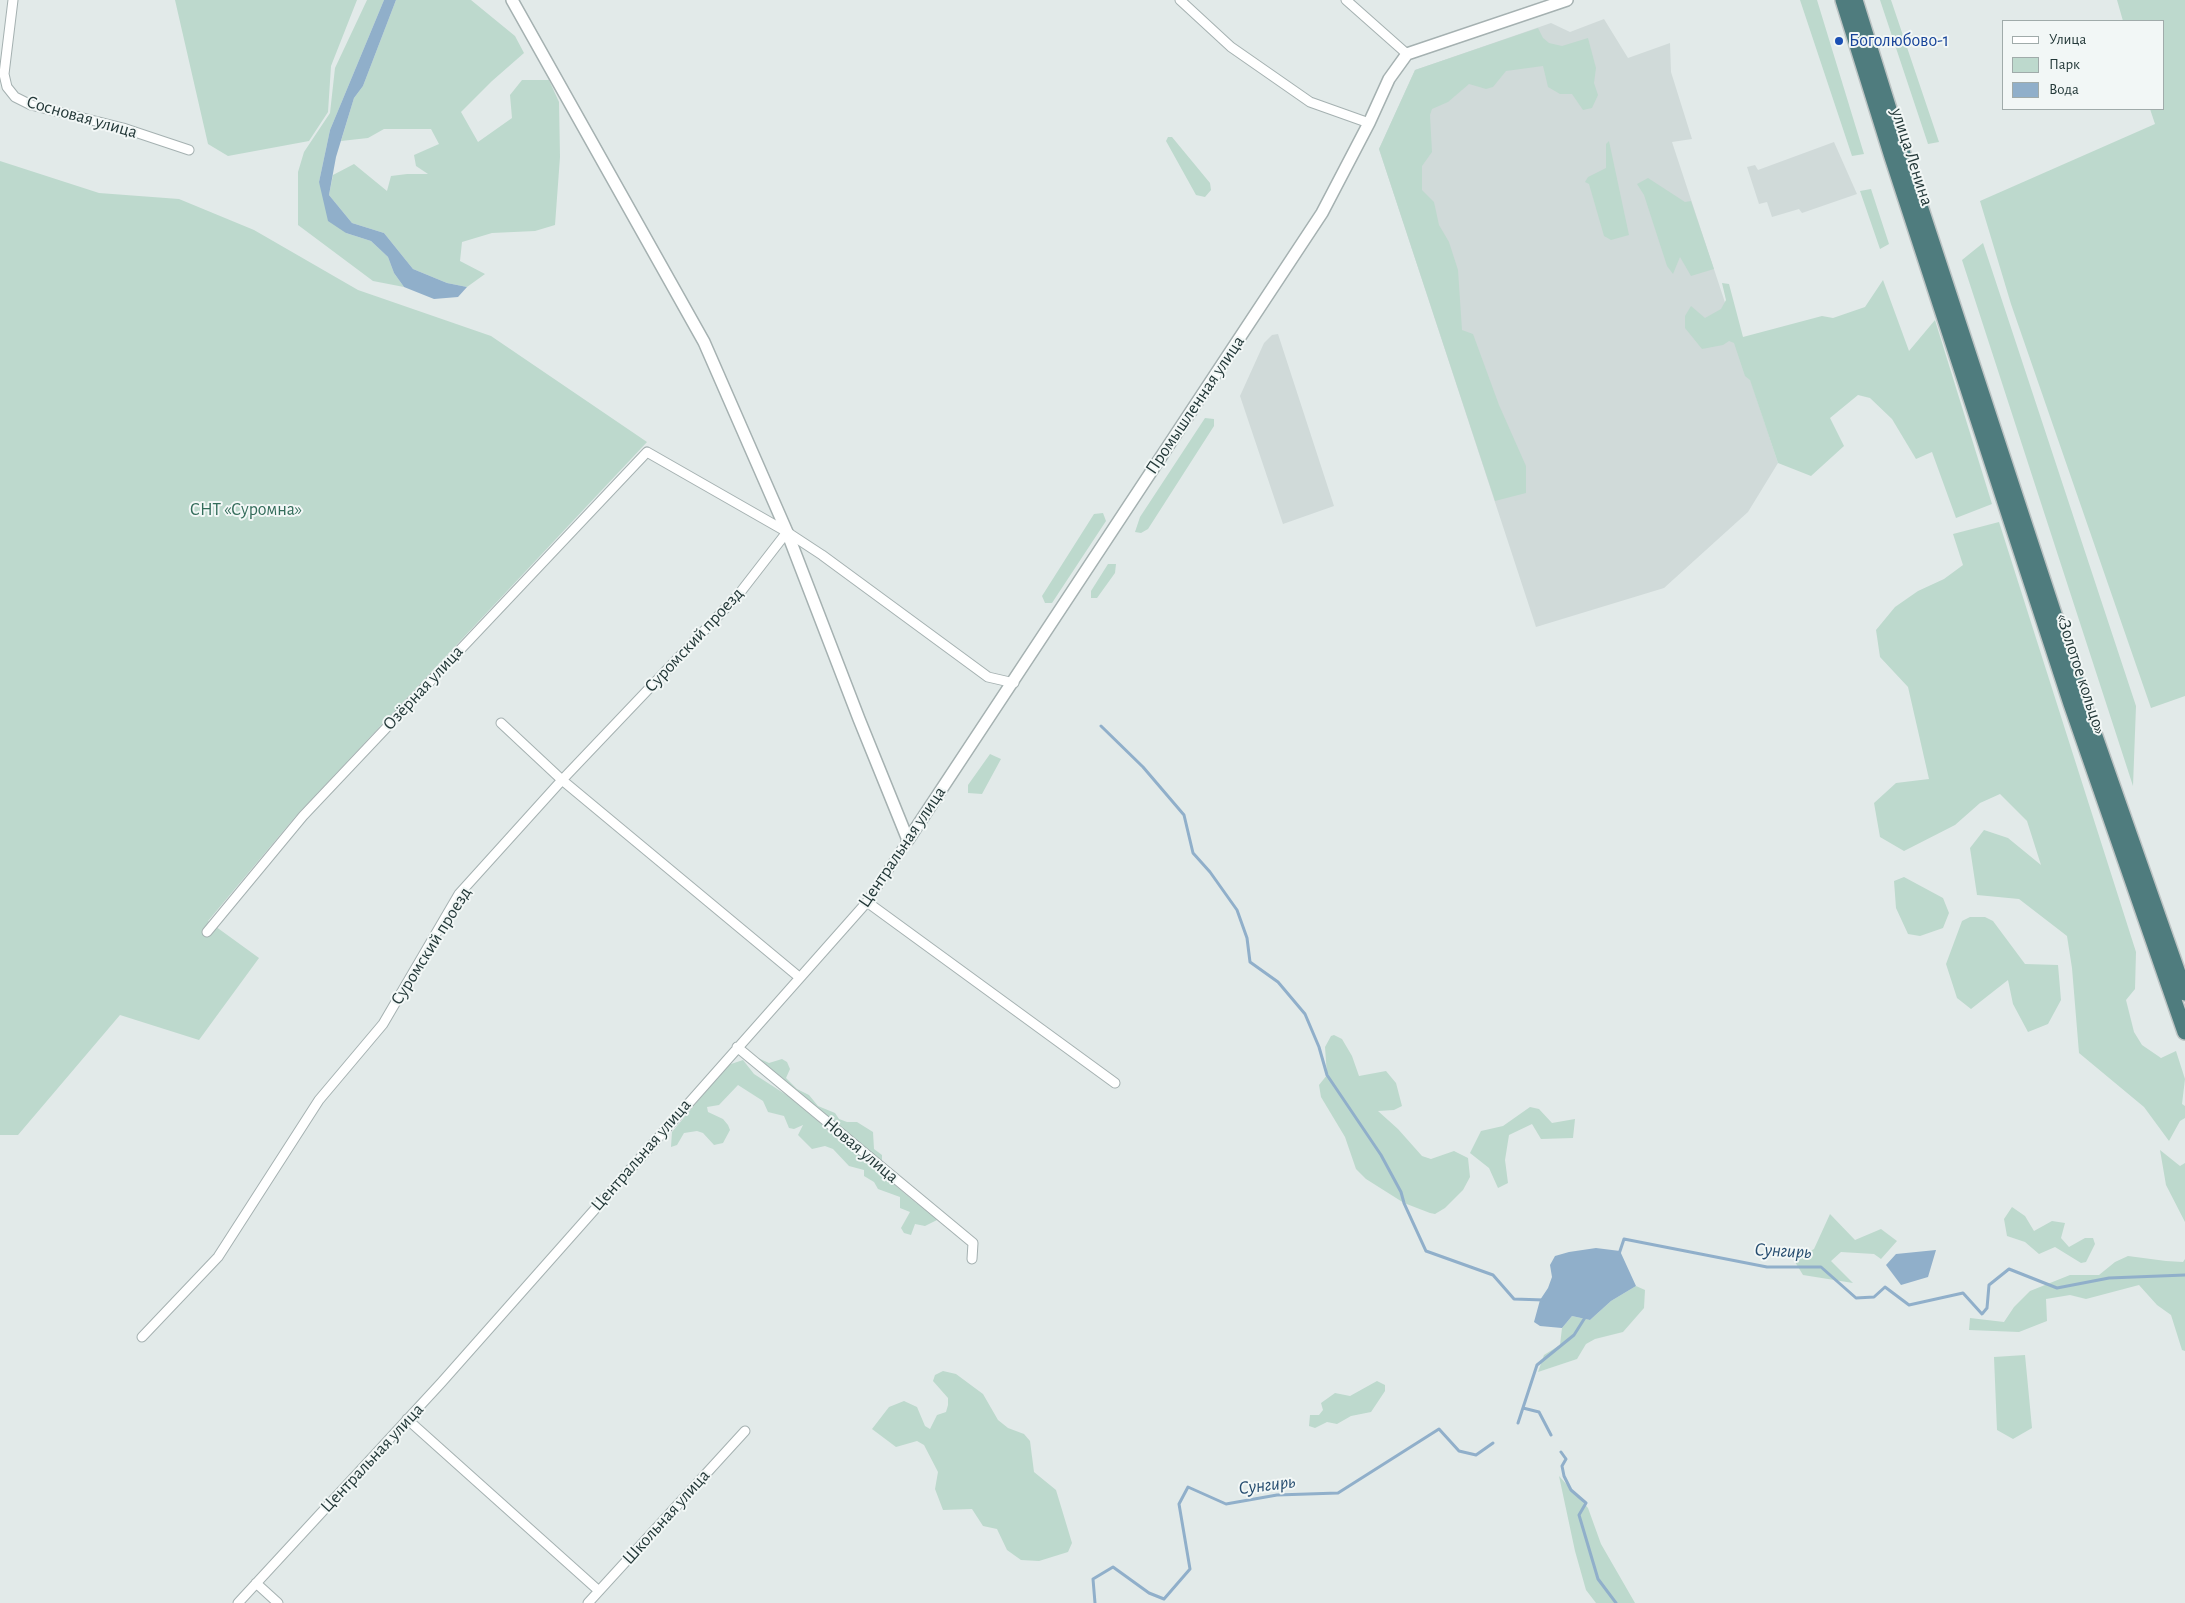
<!DOCTYPE html>
<html>
<head>
<meta charset="utf-8">
<style>
  body { margin:0 }
  #map { position:relative; width:2185px; height:1603px; overflow:hidden; background:#e2eae9; font-family:"Alegreya Sans",sans-serif }
  canvas { display:block }
  .legend { position:absolute; left:2002px; top:20px; width:162px; height:90px; box-sizing:border-box; background:#f2f7f6; border:1px solid #a0abaa; margin:0; padding:6px 9px; list-style:none; font-size:15px; color:#243939 }
  .legend li { display:flex; align-items:center; gap:10px; height:25px }
  .legend b { width:25px; border:1px solid #a0abaa }
</style>
</head>
<body>
<div id="map">
<canvas width="2185" height="1603"></canvas>
<ul class="legend">
<li><b style="height:6px;background:#fff"></b>Улица</li>
<li><b style="height:14px;background:#bdd9cd"></b>Парк</li>
<li><b style="height:14px;background:#90afca"></b>Вода</li>
</ul>
</div>
<script>
const ctx = document.querySelector('canvas').getContext('2d');
ctx.lineJoin = 'round';
function fill(path, color) { ctx.fillStyle = color; ctx.fill(path, 'evenodd'); }
const shape = rows => new Path2D(rows.map(r => 'M' + r).join(''));
function strokePath(path, color, width, dash) { ctx.strokeStyle = color; ctx.lineWidth = width; ctx.lineCap = dash ? 'butt' : 'round'; ctx.setLineDash(dash || []); ctx.stroke(path); }
function write(font, color, halo, rows, align = 'center') {
  ctx.font = font + ' "Alegreya Sans",sans-serif'; ctx.lineWidth = 4; ctx.setLineDash([]); ctx.textBaseline = 'middle'; ctx.strokeStyle = halo; ctx.fillStyle = color; for (const [text, x, y, turn = 0] of rows) {
    ctx.save(); ctx.translate(x, y); ctx.rotate((+turn || 0) * Math.PI / 180); ctx.textAlign = isNaN(turn) ? turn : align; if (halo) ctx.strokeText(text, 0, 0); ctx.fillText(text, 0, 0); ctx.restore();
  }
}
fill(shape([
  [1604,19,1628,58,1670,43,1671,72,1692,139,1672,142,1778,463,1748,512,1664,588,1536,627,1379,149,1415,70,1551,23,1570,32],
  [1834,142,1857,194,1802,213,1799,209,1772,217,1767,202,1759,204,1747,167,1755,165,1758,170],
  [1278,334,1334,506,1283,524,1240,396,1264,343,1272,335]
]), '#d0dad9');
fill(shape([
  [175,0,357,0,331,66,328,112,309,141,228,156,208,144],
  [367,0,384,0,330,130,319,182,346,233,371,241,388,257,394,273,404,287,373,281,298,225,298,172,304,152,330,113,335,68],
  [396,0,471,0,515,36,524,53,492,81,461,112,478,142,512,118,510,95,522,80,549,80,559,102,560,157,555,225,535,231,492,233,462,242,460,261,485,274,467,287,447,283,413,269,384,233,352,223,329,195,333,175,354,164,387,191,391,176,407,174,428,174,416,166,414,155,439,144,431,129,384,129,368,138,341,141,354,98,363,86],
  [1800,0,1817,0,1864,154,1852,156],
  [1880,0,1891,0,1939,142,1928,144],
  [2117,0,2185,0,2185,696,2151,708,2011,304,1980,201,2155,124,2150,109,2164,109,2164,21,2123,21],
  [1538,28,1543,38,1549,43,1562,46,1588,38,1596,68,1594,83,1598,95,1592,108,1583,110,1572,94,1560,94,1548,87,1543,66,1506,71,1493,87,1486,89,1469,84,1448,102,1432,109,1430,115,1432,152,1422,166,1422,190,1434,202,1439,225,1449,242,1458,270,1462,330,1473,334,1499,405,1526,466,1526,493,1495,501,1379,149,1415,70],
  [1168,137,1172,137,1210,183,1211,190,1205,197,1196,195,1166,141],
  [1609,141,1629,235,1611,240,1604,236,1589,184,1585,182,1588,177,1606,168,1606,144],
  [0,161,99,193,179,199,254,230,358,290,491,336,647,442,295,817,208,921,259,958,199,1040,120,1015,18,1135,0,1135],
  [1648,178,1685,202,1691,201,1714,269,1691,276,1680,257,1673,274,1667,266,1644,195,1637,184],
  [1871,189,1889,244,1880,249,1860,191],
  [1983,243,2136,706,2133,786,1962,260],
  [1883,280,1909,351,1935,320,1992,504,1956,518,1932,452,1916,459,1892,419,1870,398,1858,395,1830,418,1844,446,1811,476,1778,463,1750,380,1745,376,1734,343,1729,341,1723,345,1702,349,1685,328,1685,316,1691,306,1705,318,1721,309,1726,300,1722,283,1729,284,1743,337,1822,316,1833,318,1865,307],
  [1205,418,1214,419,1214,426,1148,529,1141,533,1135,532,1140,517],
  [1103,513,1106,521,1052,603,1045,603,1042,596,1094,514],
  [1999,522,2136,952,2135,989,2126,1000,2134,1032,2142,1045,2161,1058,2176,1051,2185,1079,2182,1104,2185,1106,2185,1118,2180,1121,2169,1141,2144,1107,2079,1053,2072,968,2067,936,2019,899,1977,895,1970,848,1984,830,2008,838,2041,865,2027,821,2000,794,1980,803,1955,825,1904,851,1880,837,1874,803,1896,783,1929,779,1908,687,1880,657,1876,630,1895,607,1918,591,1944,579,1963,565,1953,534],
  [1108,564,1116,564,1115,573,1097,598,1091,598,1091,591],
  [990,754,1001,759,982,794,968,793,968,785],
  [1904,877,1943,898,1949,913,1943,928,1920,936,1908,934,1896,908,1894,881],
  [1970,917,1985,917,1993,921,2025,964,2058,965,2061,1000,2048,1024,2028,1032,2013,1004,2008,980,1971,1009,1957,998,1946,964,1962,921],
  [1334,1035,1342,1039,1352,1056,1359,1076,1386,1071,1396,1083,1402,1106,1394,1110,1378,1111,1398,1129,1422,1156,1431,1159,1454,1151,1468,1158,1470,1177,1463,1190,1445,1208,1435,1214,1430,1213,1404,1203,1366,1179,1356,1169,1345,1137,1321,1097,1319,1085,1327,1075,1325,1047,1331,1036],
  [758,1058,769,1063,782,1059,787,1062,790,1069,786,1078,797,1089,809,1095,818,1106,835,1113,839,1119,847,1122,857,1122,873,1132,874,1149,882,1155,882,1160,880,1162,755,1060],
  [743,1060,754,1074,788,1096,915,1202,939,1219,925,1226,915,1224,911,1235,904,1233,901,1228,910,1212,900,1208,900,1197,878,1189,874,1182,864,1176,864,1170,849,1166,833,1149,825,1146,812,1149,798,1135,803,1125,794,1129,789,1128,784,1116,768,1112,763,1101,738,1085,719,1105,707,1107,708,1112,723,1119,728,1125,730,1130,723,1143,714,1145,703,1133,697,1131,684,1133,677,1145,671,1147,672,1132,728,1065],
  [1530,1107,1539,1109,1552,1123,1575,1119,1573,1138,1541,1139,1532,1124,1509,1135,1505,1160,1508,1183,1498,1188,1489,1168,1470,1153,1481,1131,1503,1126],
  [2160,1150,2180,1166,2185,1163,2185,1222,2166,1185],
  [2012,1207,2025,1216,2034,1231,2052,1221,2065,1223,2061,1238,2069,1247,2085,1238,2093,1238,2095,1244,2086,1262,2081,1263,2055,1247,2039,1254,2025,1242,2007,1236,2004,1219],
  [1830,1214,1855,1240,1881,1229,1897,1241,1881,1259,1874,1254,1841,1252,1831,1261,1853,1283,1803,1275,1789,1252,1803,1255,1814,1249],
  [2128,1256,2166,1261,2183,1262,2185,1259,2185,1351,2182,1350,2171,1315,2157,1305,2139,1285,2086,1299,2070,1295,2046,1299,2047,1321,2019,1332,1969,1330,1970,1318,2004,1322,2014,1307,2030,1291,2070,1275,2099,1275,2115,1262],
  [1636,1286,1645,1290,1644,1308,1623,1332,1595,1339,1586,1344,1577,1359,1538,1372,1544,1355,1560,1345,1562,1328,1572,1316,1590,1320,1611,1301],
  [2025,1355,2032,1428,2013,1439,1997,1430,1994,1357],
  [943,1371,956,1374,983,1394,998,1420,1008,1428,1024,1434,1030,1441,1034,1472,1056,1490,1072,1543,1068,1552,1039,1561,1021,1560,1007,1550,997,1529,983,1526,972,1509,943,1510,935,1489,938,1472,924,1445,917,1441,896,1447,872,1429,889,1407,904,1401,917,1407,925,1426,930,1429,937,1415,946,1412,948,1405,948,1398,933,1381,935,1375],
  [1377,1381,1385,1385,1385,1391,1371,1412,1351,1416,1337,1424,1327,1422,1315,1428,1309,1426,1310,1415,1319,1415,1323,1410,1321,1403,1335,1393,1350,1396],
  [1559,1476,1588,1508,1601,1544,1635,1603,1596,1603,1586,1590,1575,1551]
]), '#bdd9cd');
fill(shape([
  [384,0,396,0,363,86,354,98,336,157,329,195,352,223,384,233,413,269,447,283,467,287,458,297,434,299,404,287,394,273,388,257,371,241,346,233,328,221,319,182,330,130],
  [1596,1248,1620,1251,1636,1286,1611,1301,1590,1320,1572,1316,1562,1328,1540,1326,1534,1322,1540,1300,1548,1288,1552,1277,1550,1265,1555,1256,1569,1252],
  [1936,1250,1928,1277,1901,1285,1886,1265,1896,1254]
]), '#90afca');
strokePath(shape([
  [1101,726,1143,767,1184,815,1193,853,1210,872,1237,910,1247,938,1250,962,1278,982,1305,1014,1319,1047,1327,1075,1381,1155,1401,1192,1404,1203,1426,1251,1493,1275,1514,1299,1544,1300],
  [1619,1254,1624,1239,1767,1267,1821,1267,1856,1298,1874,1297,1885,1287,1909,1305,1963,1293,1982,1314,1987,1308,1989,1285,2009,1269,2057,1288,2109,1278,2185,1275],
  [1523,1408,1539,1412,1551,1435],
  [1518,1423,1537,1365,1574,1335,1586,1316],
  [1561,1452,1566,1459,1562,1466,1564,1476,1571,1490,1586,1503,1579,1515,1598,1579,1616,1603],
  [1095,1603,1093,1579,1113,1567,1149,1593,1164,1599,1190,1569,1179,1504,1188,1487,1226,1504,1277,1495,1338,1493,1439,1429,1459,1451,1476,1455,1493,1443]
]), '#90afca', 3);
const minor = shape([
  [13,0,4,74,7,87,15,97,31,105,123,128,189,150],
  [1180,0,1231,47,1310,102,1369,123],
  [1346,0,1407,54],
  [501,723,562,780,799,977],
  [867,902,1115,1083],
  [207,932,303,816,647,452,787,532,822,555,988,677,1014,683],
  [737,1047,973,1243,972,1259],
  [142,1337,218,1257,319,1100,383,1024,459,894,562,780,739,594,787,532],
  [407,1419,599,1591],
  [256,1583,278,1603],
  [238,1603,441,1383,867,902,908,840],
  [588,1603,745,1431]
]);
const tertiary = shape([
  [512,0,704,342,787,532,859,719,908,840],
  [908,840,1322,213,1369,123,1389,79,1407,54,1567,0]
]);
const trunk = shape([
  [1843,0,1892,157,2071,704,2185,1032],
  [1855,0,1903,154,2082,699,2185,993]
]);
strokePath(minor, '#a5b1b1', 11);
strokePath(tertiary, '#a5b1b1', 14);
strokePath(trunk, '#bdc4c4', 18);
strokePath(minor, '#fff', 9);
strokePath(tertiary, '#fff', 11);
strokePath(trunk, '#4f7c7e', 15);
for (const [x, y, r, color] of [
  [1839,41,5,"#1a4fb4"]
]) { const dot = new Path2D(); dot.arc(x, y, r, 0, 2 * Math.PI); ctx.fillStyle = color; ctx.fill(dot); strokePath(dot, '#f2f7f6', 2); }
write('18px', '#164399', '#f2f7f6', [
  ["Боголюбово-1",1849,41]
], 'left');
write('18px', '#243939', '#f2f7f6', [
  ["Сосновая улица",82,117,16],
  ["улица Ленина",1912,157,72],
  ["Промышленная улица",1195,405,-56],
  ["Суромский проезд",694,640,-47],
  ["«Золотое кольцо»",2081,674,72],
  ["Озёрная улица",423,688,-47],
  ["Центральная улица",902,847,-56],
  ["Суромский проезд",431,946,-58],
  ["Новая улица",861,1150,40],
  ["Центральная улица",641,1155,-49],
  ["Центральная улица",372,1458,-47],
  ["Школьная улица",666,1517,-48]
]);
write('18px', '#336c5a', '#f2f7f6', [
  ["СНТ «Суромна»",246,510]
]);
write('italic 19px', '#254c6f', '#f2f7f6', [
  ["Сунгирь",1783,1251,3],
  ["Сунгирь",1267,1485,-7]
]);
</script>
</body>
</html>
